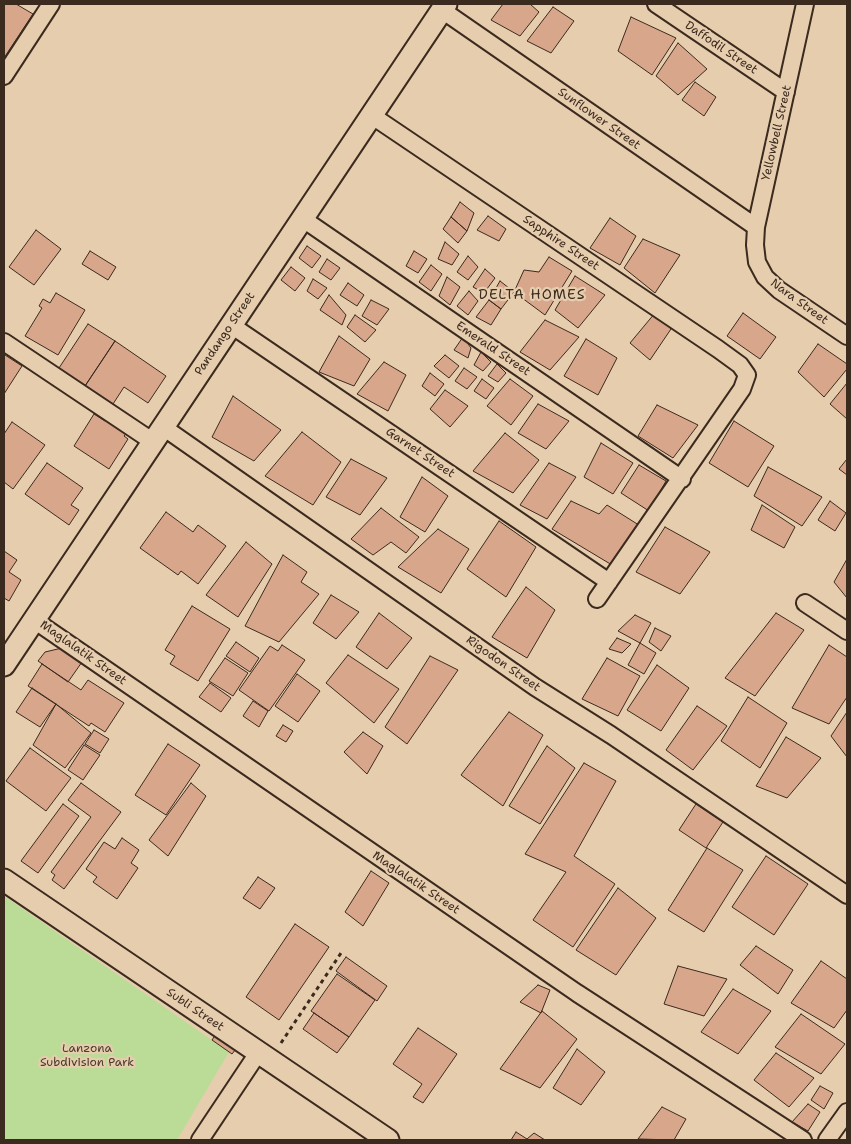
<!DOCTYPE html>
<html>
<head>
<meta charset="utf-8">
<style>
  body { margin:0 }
  #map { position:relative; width:851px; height:1144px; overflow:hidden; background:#e6cdae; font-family:"Shantell Sans",sans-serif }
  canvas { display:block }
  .frame { position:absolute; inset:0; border:5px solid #3b2a1e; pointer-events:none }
</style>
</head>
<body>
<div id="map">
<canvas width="851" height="1144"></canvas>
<div class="frame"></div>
</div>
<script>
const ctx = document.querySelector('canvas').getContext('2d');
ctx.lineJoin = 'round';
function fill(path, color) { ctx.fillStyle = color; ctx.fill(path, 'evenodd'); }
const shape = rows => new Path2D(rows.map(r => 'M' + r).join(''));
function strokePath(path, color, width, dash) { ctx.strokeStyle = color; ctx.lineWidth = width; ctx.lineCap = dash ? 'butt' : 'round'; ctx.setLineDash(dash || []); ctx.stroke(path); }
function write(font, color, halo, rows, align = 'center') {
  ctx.font = font + ' "Shantell Sans",sans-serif'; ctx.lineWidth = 4.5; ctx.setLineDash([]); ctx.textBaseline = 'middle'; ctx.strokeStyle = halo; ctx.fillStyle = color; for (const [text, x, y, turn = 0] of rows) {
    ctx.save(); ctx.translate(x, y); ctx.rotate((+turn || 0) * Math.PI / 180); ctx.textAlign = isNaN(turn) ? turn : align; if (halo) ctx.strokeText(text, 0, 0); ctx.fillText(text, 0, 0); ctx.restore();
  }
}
fill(shape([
  [4,896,229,1052,177,1140,4,1140]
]), '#badc96');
const building = shape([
  [4,4,16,4,33,14,4,58,4,4],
  [503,4,530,4,539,12,520,36,491,20,503,4],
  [553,7,574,21,551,53,527,41,553,7],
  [631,17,676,38,652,75,618,51,631,17],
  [678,43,707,69,678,95,656,76,678,43],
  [695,82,716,97,704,116,682,100,695,82],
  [460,202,474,213,467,231,451,217,460,202],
  [488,216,506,229,499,241,477,230,488,216],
  [451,217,467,231,458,243,443,229,451,217],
  [610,218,636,236,620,265,590,248,610,218],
  [36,230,61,249,34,285,9,267,36,230],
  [643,239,680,255,655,293,624,268,643,239],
  [445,242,459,254,452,265,438,259,445,242],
  [307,246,321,256,312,268,299,258,307,246],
  [90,251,116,267,108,280,82,264,90,251],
  [414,251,427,259,418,273,406,266,414,251],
  [468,256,478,267,468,280,457,272,468,256],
  [549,257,572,271,545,315,514,292,524,270,539,272,549,257],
  [327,259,340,268,331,280,319,272,327,259],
  [431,265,442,274,431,291,419,282,431,265],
  [291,267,305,278,295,291,281,280,291,267],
  [485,269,495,278,484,293,473,287,485,269],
  [575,276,605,295,578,328,555,310,575,276],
  [447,277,460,287,450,305,439,296,447,277],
  [313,279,327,288,318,299,307,291,313,279],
  [500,281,514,292,501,309,489,300,500,281],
  [348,283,364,295,357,306,340,295,348,283],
  [469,291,478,301,468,315,457,306,469,291],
  [56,293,85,310,58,355,25,336,42,308,39,306,43,299,50,303,56,293],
  [329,295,346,315,342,325,320,310,329,295],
  [371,300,389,309,377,325,362,316,371,300],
  [489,300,501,309,491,325,476,317,489,300],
  [655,313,671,329,650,360,630,343,655,313],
  [743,313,776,337,760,359,727,336,743,313],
  [355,315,376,330,365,342,347,327,355,315],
  [545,320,579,337,550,370,520,352,545,320],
  [88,324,115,341,85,386,59,368,88,324],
  [339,336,370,359,354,386,319,372,339,336],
  [463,337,471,348,468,358,454,350,463,337],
  [586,339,617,358,598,395,564,376,586,339],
  [115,341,166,376,148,403,124,387,113,404,85,386,115,341],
  [818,344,847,364,847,369,824,397,798,372,818,344],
  [481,352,491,362,483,371,474,365,481,352],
  [5,355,22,366,4,394,4,356,5,355],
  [445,355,459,366,449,378,434,366,445,355],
  [384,362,406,375,388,411,357,394,384,362],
  [497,364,506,373,498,382,488,376,497,364],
  [464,368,477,377,467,389,455,381,464,368],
  [430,373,444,384,435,396,422,386,430,373],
  [482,379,494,388,486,399,474,391,482,379],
  [510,379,533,396,511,425,487,406,510,379],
  [847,383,847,419,830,404,847,383],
  [445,390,468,406,450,427,430,409,445,390],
  [233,396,281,430,254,461,212,437,233,396],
  [538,404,569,421,546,449,518,433,538,404],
  [657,405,698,425,673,458,638,436,657,405],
  [94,414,105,421,108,417,129,430,124,436,128,439,109,469,74,446,94,414],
  [734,421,774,446,748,487,709,463,734,421],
  [12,422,45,445,13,489,4,482,4,434,12,422],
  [302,432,341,462,313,505,265,476,302,432],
  [505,433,539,460,513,493,473,471,505,433],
  [601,443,633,463,613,494,584,477,601,443],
  [351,459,387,478,360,515,326,497,351,459],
  [847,459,847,475,839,469,847,459],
  [47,463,83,488,71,505,79,510,69,525,25,494,47,463],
  [549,463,576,477,547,519,520,505,549,463],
  [639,465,666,481,649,511,621,493,639,465],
  [768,467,822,497,802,526,754,496,768,467],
  [422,477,448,496,425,532,400,517,422,477],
  [571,501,599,514,607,505,642,527,612,565,552,529,571,501],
  [830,501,846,513,835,531,818,520,830,501],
  [762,505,795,527,784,548,751,530,762,505],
  [381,508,419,537,406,553,391,542,373,555,351,539,381,508],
  [166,512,193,532,198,525,226,546,198,584,181,571,178,575,140,548,166,512],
  [499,521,536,547,506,597,467,569,499,521],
  [665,527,710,552,680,594,636,572,665,527],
  [438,529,469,549,441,593,398,567,438,529],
  [246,542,272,564,238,617,206,595,246,542],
  [4,551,17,560,9,572,21,580,9,601,4,598,4,551],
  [283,555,307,572,301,582,319,594,279,642,245,626,283,555],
  [847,559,847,598,834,582,847,559],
  [526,587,555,610,527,658,492,637,526,587],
  [331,595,359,612,336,639,313,623,331,595],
  [192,606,230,629,198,681,170,664,175,656,165,650,192,606],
  [379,613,412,638,387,669,356,647,379,613],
  [776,613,804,630,755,696,725,678,776,613],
  [635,615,651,623,640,643,618,631,635,615],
  [655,628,671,636,661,651,649,642,655,628],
  [617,638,631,644,622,653,609,649,617,638],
  [236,642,259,658,250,672,226,656,236,642],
  [640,643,656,653,644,674,628,665,640,643],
  [282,645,305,660,269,711,239,690,270,646,278,651,282,645],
  [829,645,847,657,847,697,829,724,792,708,829,645],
  [62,648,82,662,68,682,38,661,45,652,62,648],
  [348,655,399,689,374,723,326,683,348,655],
  [430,656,458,670,407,744,385,727,430,656],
  [225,658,248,673,233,696,209,681,225,658],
  [607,658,640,676,618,716,582,699,607,658],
  [42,664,81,690,88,680,124,703,105,732,91,723,89,726,28,686,42,664],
  [657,665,689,688,661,731,627,710,657,665],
  [297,674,320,691,298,722,275,706,297,674],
  [210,683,231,698,221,712,199,697,210,683],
  [32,688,56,704,40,727,16,712,32,688],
  [748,697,787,723,760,768,721,741,748,697],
  [253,701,268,711,259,727,243,716,253,701],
  [56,704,91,733,65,768,33,745,56,704],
  [697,706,727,726,693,770,666,750,697,706],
  [509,712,543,735,503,806,461,775,509,712],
  [847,712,847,757,831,736,847,712],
  [283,725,293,731,286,742,276,736,283,725],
  [94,730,109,739,100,753,85,744,94,730],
  [363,732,383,746,367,774,344,752,363,732],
  [786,737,821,758,787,798,756,786,786,737],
  [168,744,200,765,166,815,135,795,168,744],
  [84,745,100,755,83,780,68,770,84,745],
  [547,746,575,768,540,824,509,806,547,746],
  [30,748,71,778,46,811,6,781,30,748],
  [584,763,616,781,574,856,615,884,573,947,533,920,566,872,525,854,584,763],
  [81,783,121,812,64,889,52,880,55,875,51,872,91,817,68,800,81,783],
  [191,783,206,796,168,856,149,840,191,783],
  [63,804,79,816,38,873,21,861,63,804],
  [696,804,723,822,706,848,679,830,696,804],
  [122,838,139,850,131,863,138,868,117,899,93,882,97,877,86,869,104,842,115,849,122,838],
  [707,848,743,870,704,932,668,910,707,848],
  [766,856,808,884,774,935,732,907,766,856],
  [371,871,389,883,363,926,345,912,371,871],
  [258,877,275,888,260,909,243,898,258,877],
  [618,888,656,918,616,975,576,950,618,888],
  [295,924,329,947,279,1020,246,997,295,924],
  [756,946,793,970,778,994,740,965,756,946],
  [346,957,387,986,377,1001,336,971,346,957],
  [821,961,847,979,847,1010,834,1028,791,1003,821,961],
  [678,966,727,979,704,1016,664,1004,678,966],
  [337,974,375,1000,349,1037,311,1011,337,974],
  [538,985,550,990,541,1013,520,1002,538,985],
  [733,989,771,1011,738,1054,701,1032,733,989],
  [542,1011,577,1039,540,1088,500,1069,542,1011],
  [314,1013,349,1037,337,1053,303,1029,314,1013],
  [801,1014,845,1044,821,1074,775,1047,801,1014],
  [418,1028,457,1054,423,1103,413,1097,422,1084,393,1064,418,1028],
  [218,1031,239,1045,232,1054,212,1040,218,1031],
  [577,1049,605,1072,581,1105,553,1088,577,1049],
  [776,1053,814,1078,789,1107,754,1080,776,1053],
  [820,1086,833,1093,824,1109,811,1100,820,1086],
  [808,1104,820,1112,808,1131,792,1122,808,1104],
  [662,1107,686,1119,674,1140,638,1139,662,1107],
  [516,1132,527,1139,534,1133,545,1140,511,1140,516,1132]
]);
fill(building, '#d8a68b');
strokePath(building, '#3b2a1e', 1);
const minor = shape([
  [656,4,786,92],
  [805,4,756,227,755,245,757,262,765,277,779,290,847,336],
  [442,10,756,227],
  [4,76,51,4],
  [371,115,718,349,740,365,747,375,742,389,597,599],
  [303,219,682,479],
  [231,325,609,582],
  [4,342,152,441],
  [163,427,535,687,611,735,847,895],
  [805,603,847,631],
  [34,620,577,993,803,1140],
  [200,1140,258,1053],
  [827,1140,847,1112]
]);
const tertiary = shape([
  [4,665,446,4],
  [4,880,388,1140]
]);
strokePath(minor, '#3b2a1e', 20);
strokePath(tertiary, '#3b2a1e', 25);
strokePath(shape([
  [281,1043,343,950]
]), '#3b2a1e', 3, [4, 4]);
strokePath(minor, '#e6cdae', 16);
strokePath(tertiary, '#e6cdae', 21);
write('12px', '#3b2a1e', '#e6cdae', [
  ["Daffodil Street",721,48,34],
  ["Sunflower Street",599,119,35],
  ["Yellowbell Street",777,133,-77],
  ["Sapphire Street",561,243,34],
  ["Nara Street",799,302,36],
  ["Pandango Street",225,334,-56],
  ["Emerald Street",493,349,34],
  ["Garnet Street",420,453,34],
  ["Maglalatik Street",83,653,35],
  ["Rigodon Street",503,664,35],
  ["Maglalatik Street",416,883,34],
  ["Subli Street",195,1010,34]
]);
write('12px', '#483c2a', '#e6cdae', [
  ["Lanzona",87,1049],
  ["Subdivision Park",87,1063]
]);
ctx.letterSpacing = '1px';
write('14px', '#3b2a1e', '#e6cdae', [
  ["DELTA HOMES",532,295]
]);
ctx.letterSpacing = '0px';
</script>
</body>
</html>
